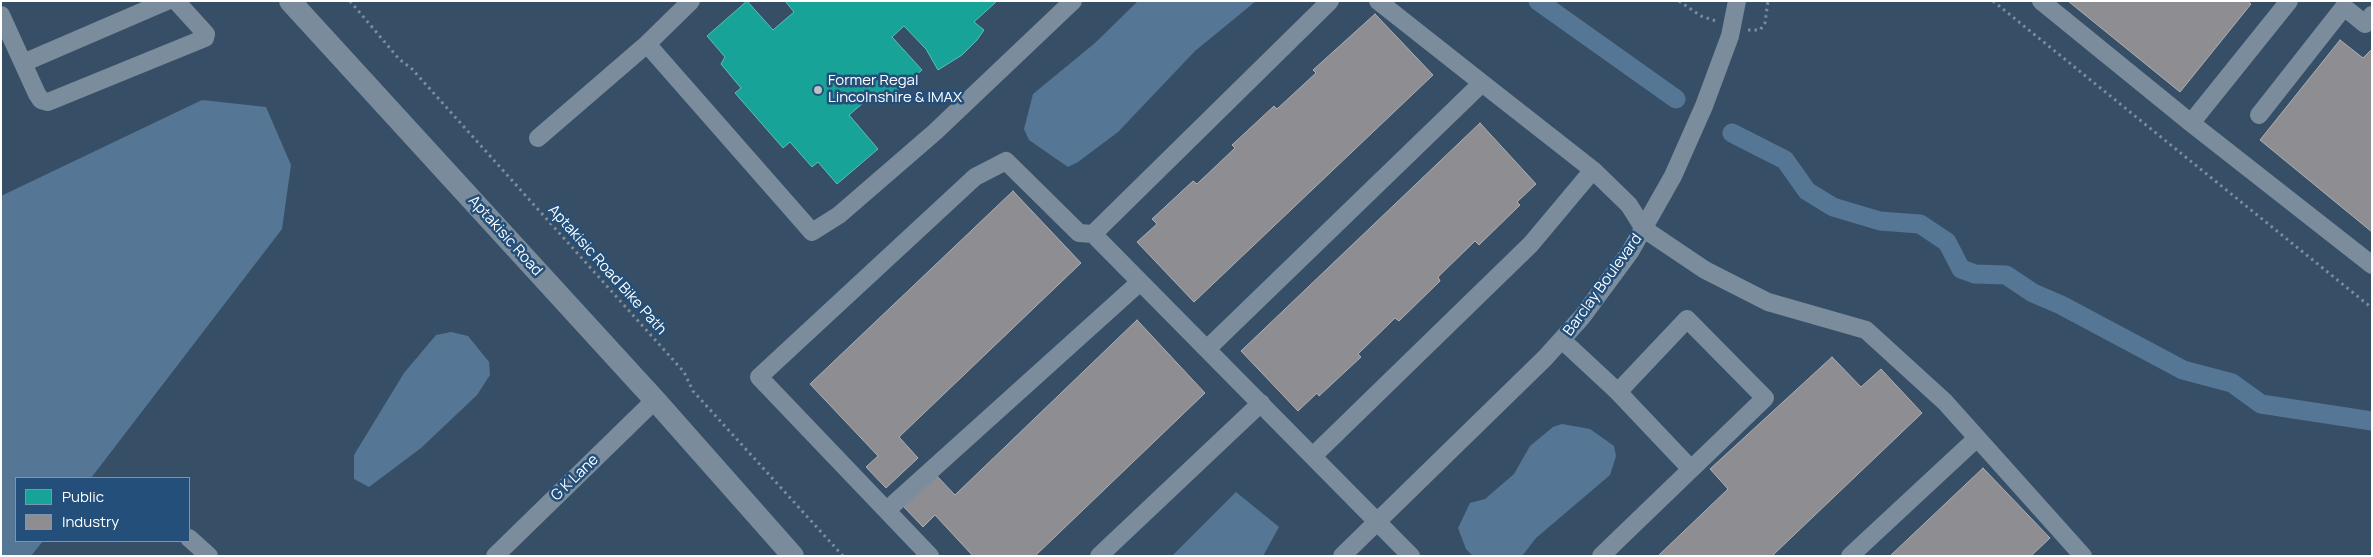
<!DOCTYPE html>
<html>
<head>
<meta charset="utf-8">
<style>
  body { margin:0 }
  #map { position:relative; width:2373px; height:557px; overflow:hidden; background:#374f66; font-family:Manrope,sans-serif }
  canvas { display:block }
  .frame { position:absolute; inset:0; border:2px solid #fff; pointer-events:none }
  .legend { position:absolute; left:15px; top:477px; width:175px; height:65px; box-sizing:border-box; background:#234f7a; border:1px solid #7b95af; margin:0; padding:6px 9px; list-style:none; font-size:15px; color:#fff }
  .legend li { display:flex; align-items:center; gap:10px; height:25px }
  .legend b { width:25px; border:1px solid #7b95af }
</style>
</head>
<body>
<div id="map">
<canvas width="2373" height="557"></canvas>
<div class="frame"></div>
<ul class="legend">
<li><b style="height:14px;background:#17a398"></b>Public</li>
<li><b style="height:14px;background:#8d8d92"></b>Industry</li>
</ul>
</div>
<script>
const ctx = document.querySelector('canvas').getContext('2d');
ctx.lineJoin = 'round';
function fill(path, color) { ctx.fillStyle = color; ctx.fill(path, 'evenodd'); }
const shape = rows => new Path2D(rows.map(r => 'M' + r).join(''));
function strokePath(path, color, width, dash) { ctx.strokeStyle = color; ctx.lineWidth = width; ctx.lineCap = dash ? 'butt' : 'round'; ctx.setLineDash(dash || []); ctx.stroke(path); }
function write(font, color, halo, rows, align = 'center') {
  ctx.font = font + ' Manrope,sans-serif'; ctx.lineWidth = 5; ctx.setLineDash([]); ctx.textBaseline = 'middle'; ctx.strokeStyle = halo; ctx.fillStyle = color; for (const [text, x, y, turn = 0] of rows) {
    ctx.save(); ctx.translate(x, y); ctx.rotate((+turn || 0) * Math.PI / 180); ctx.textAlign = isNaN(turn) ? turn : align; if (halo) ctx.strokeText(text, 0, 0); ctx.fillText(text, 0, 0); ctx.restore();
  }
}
fill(shape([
  [1138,1,1256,1,1195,51,1118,132,1078,162,1068,167,1029,140,1024,129,1033,94,1095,43],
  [202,100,266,107,291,165,282,229,91,478,16,478,16,541,43,541,31,556,1,556,1,196],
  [451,332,468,336,489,362,490,375,477,395,421,448,369,487,354,479,354,455,404,373,436,335],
  [1562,424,1590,429,1614,446,1616,456,1610,475,1536,538,1522,556,1473,556,1466,549,1458,528,1470,503,1485,499,1514,474,1530,446,1553,427],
  [1236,492,1279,527,1263,556,1172,556]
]), '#567695');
const public = shape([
  [747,1,773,30,794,12,785,1,997,1,974,22,984,30,977,40,962,55,938,70,926,49,904,26,892,37,922,70,883,103,875,93,849,115,878,149,837,184,818,162,812,167,790,142,783,148,735,93,741,88,721,64,725,57,707,36,747,1]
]);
fill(public, '#17a398');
strokePath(public, '#5dbfb7', 1);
const industry = shape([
  [2068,1,2248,1,2251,4,2180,92,2068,1],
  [1375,14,1433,75,1194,302,1137,242,1157,224,1152,219,1193,181,1197,184,1235,148,1232,145,1274,106,1277,109,1316,73,1313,70,1375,14],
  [2340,40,2363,58,2372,49,2372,232,2260,140,2340,40],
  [1480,123,1536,184,1517,202,1520,205,1479,245,1475,241,1438,277,1440,281,1399,321,1395,318,1358,354,1361,357,1319,396,1317,393,1298,411,1241,351,1480,123],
  [1013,191,1081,263,899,437,918,458,886,488,866,467,878,456,810,384,1013,191],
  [1137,320,1205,393,1035,556,973,556,935,515,923,527,902,505,935,474,955,495,1137,320],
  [1832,357,1861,387,1881,369,1922,413,1772,556,1658,556,1728,489,1710,469,1832,357],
  [1983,468,2050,538,2031,556,1890,556,1983,468]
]);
fill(industry, '#8d8d92');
strokePath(industry, '#afafb3', 1);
strokePath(shape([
  [1538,1,1676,99],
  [1732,133,1785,160,1807,191,1833,207,1880,221,1920,224,1947,242,1961,269,1975,274,2006,275,2033,293,2061,305,2183,370,2232,383,2261,404,2372,421]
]), '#567695', 19);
strokePath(shape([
  [350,1,399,59,412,69,684,372,693,391,843,556],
  [1679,1,1701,16,1716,21],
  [1993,1,2372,308],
  [1748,30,1760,30,1765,23,1768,1]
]), '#7b8d9d', 3, [2.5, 4]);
strokePath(shape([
  [691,1,647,44,812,232,839,215,935,132,1073,1],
  [1378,1,1482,83],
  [2041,1,2191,123,2372,265],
  [1,15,37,94,41,100,48,102,205,38,206,34,176,1],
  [23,63,167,1],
  [2259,115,2344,7,2365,24,2372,15],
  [2191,123,2289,1],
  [538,138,647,44],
  [1093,234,1330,1],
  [1562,340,1618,392,1687,319,1765,398,1601,556],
  [1207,349,1482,83,1593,170,1629,205,1644,229,1705,270,1768,302,1866,330,1945,402,2083,556],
  [1618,392,1691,469],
  [1313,456,1531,244,1593,170],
  [887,510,1140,282],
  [189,538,209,556],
  [495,556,655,400],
  [930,556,759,377,975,177,1006,161,1079,233,1093,234,1411,556],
  [1099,556,1261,403],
  [1342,556,1545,358,1582,317,1630,252,1673,176,1704,106,1730,36,1737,1],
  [1850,556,1977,438]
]), '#7b8d9d', 18);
strokePath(shape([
  [290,1,655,400,793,556]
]), '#7a8b9c', 22);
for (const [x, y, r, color] of [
  [818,90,5,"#b9c1c9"]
]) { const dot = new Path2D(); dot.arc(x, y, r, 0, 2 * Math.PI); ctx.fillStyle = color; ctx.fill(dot); strokePath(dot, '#234f7a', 2); }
write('15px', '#fff', '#234f7a', [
  ["Former Regal",828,81],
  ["Lincolnshire & IMAX",828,98]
], 'left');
write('15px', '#fff', '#234f7a', [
  ["Aptakisic Road",505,236,48],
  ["Aptakisic Road Bike Path",607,270,48],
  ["Barclay Boulevard",1603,285,-54],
  ["G K Lane",575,478,-44]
]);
</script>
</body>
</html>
